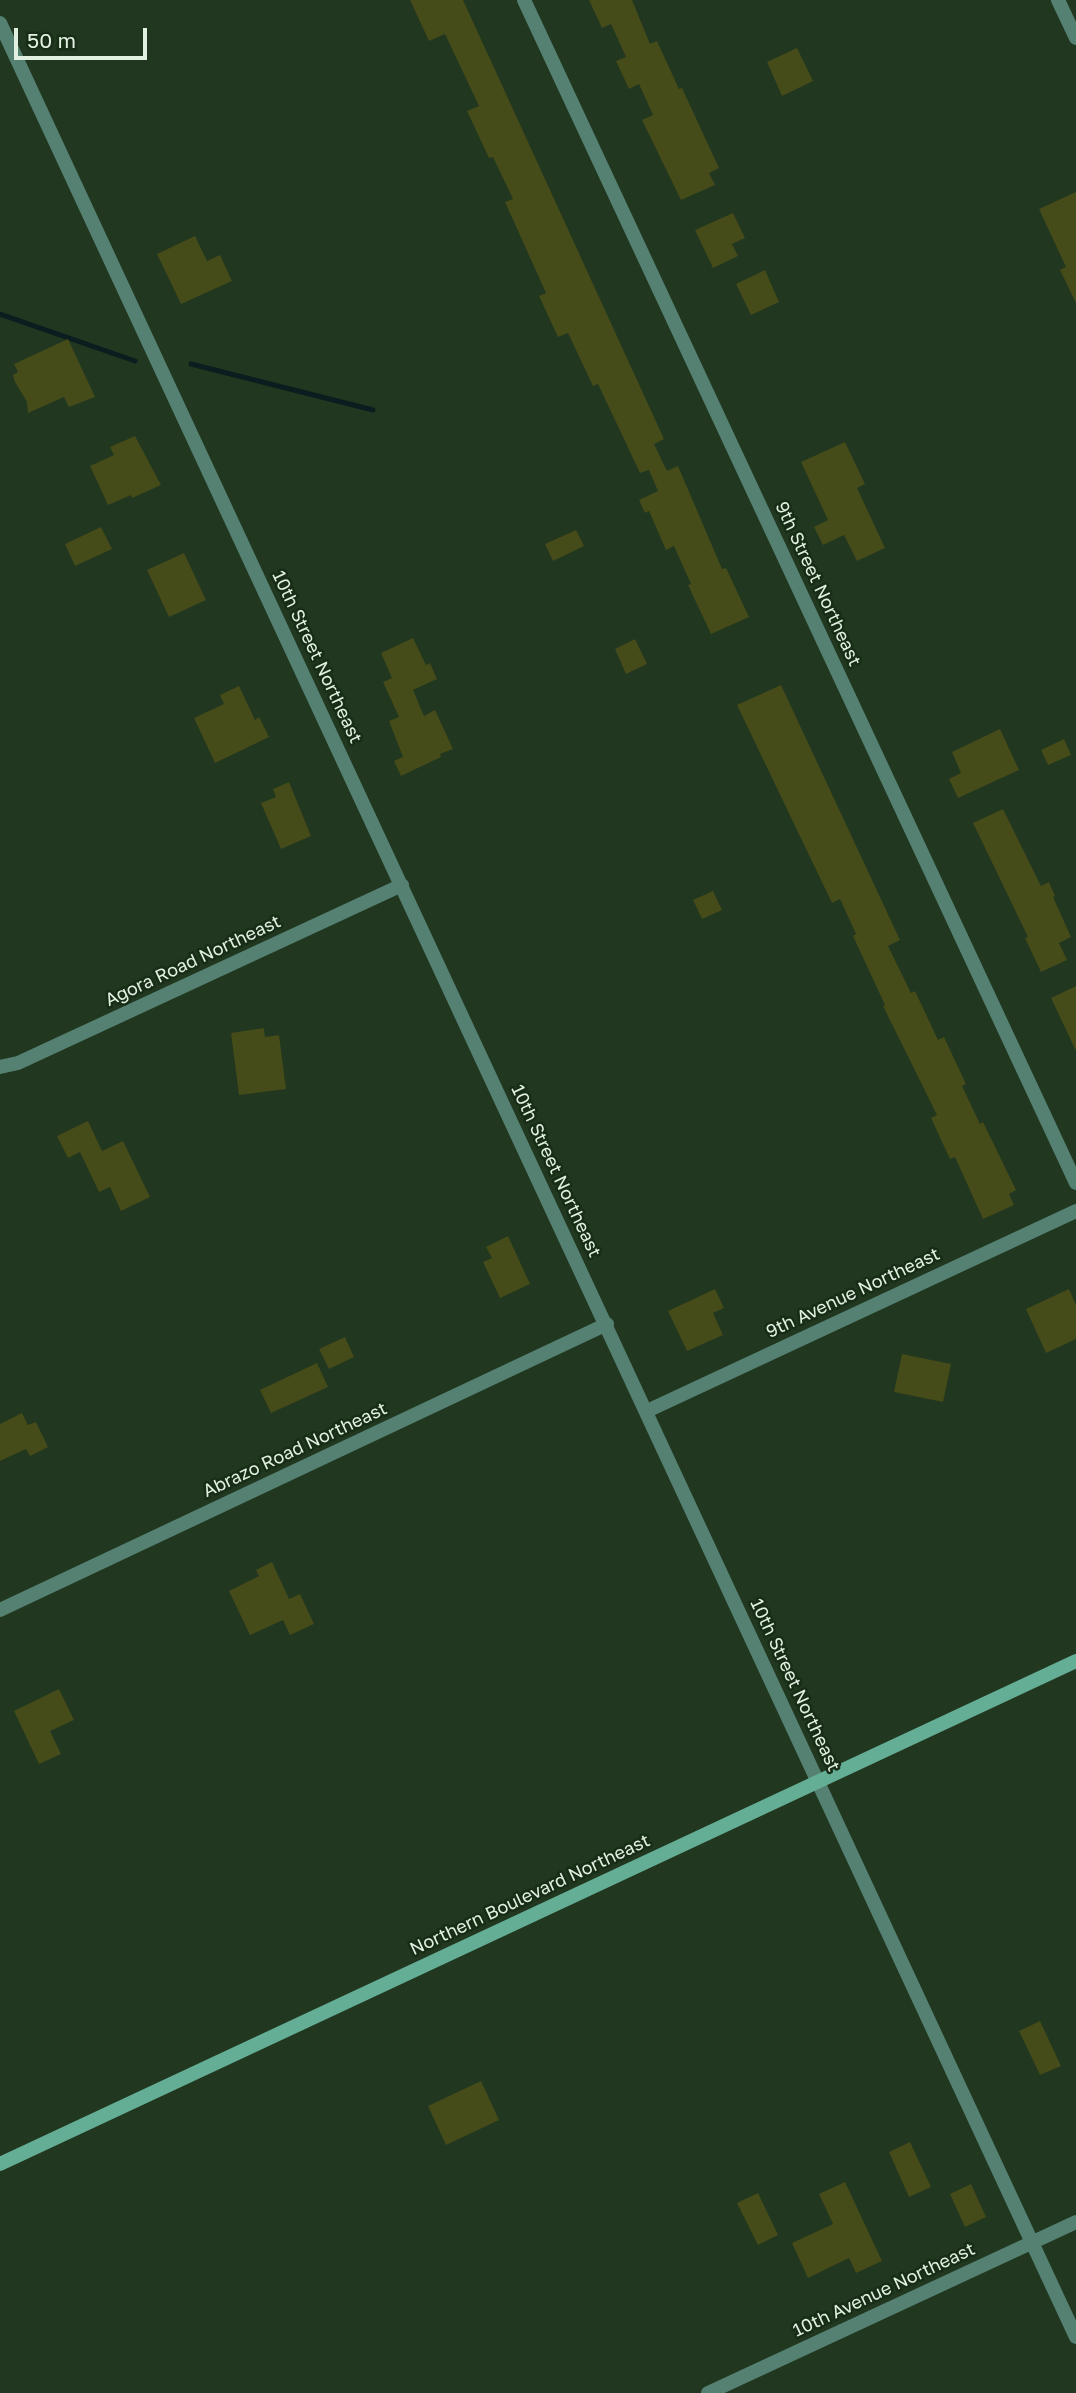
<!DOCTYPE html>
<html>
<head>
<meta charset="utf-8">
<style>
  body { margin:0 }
  #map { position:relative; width:1076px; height:2393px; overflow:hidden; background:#213720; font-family:"Golos Text",sans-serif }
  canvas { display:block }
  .scale { position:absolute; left:14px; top:28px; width:133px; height:32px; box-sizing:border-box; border:4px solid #e2f0e1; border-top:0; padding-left:9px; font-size:21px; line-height:24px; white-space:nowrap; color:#e2f0e1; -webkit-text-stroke:5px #172d16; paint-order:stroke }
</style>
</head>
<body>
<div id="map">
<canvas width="1076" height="2393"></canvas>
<div class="scale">50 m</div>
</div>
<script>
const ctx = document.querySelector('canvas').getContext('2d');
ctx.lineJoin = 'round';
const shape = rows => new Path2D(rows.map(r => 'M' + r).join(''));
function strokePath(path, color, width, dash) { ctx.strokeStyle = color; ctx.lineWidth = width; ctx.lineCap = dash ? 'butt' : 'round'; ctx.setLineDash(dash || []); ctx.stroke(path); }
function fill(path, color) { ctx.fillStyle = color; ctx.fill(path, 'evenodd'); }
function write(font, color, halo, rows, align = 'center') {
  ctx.font = font + ' "Golos Text",sans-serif'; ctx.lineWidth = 5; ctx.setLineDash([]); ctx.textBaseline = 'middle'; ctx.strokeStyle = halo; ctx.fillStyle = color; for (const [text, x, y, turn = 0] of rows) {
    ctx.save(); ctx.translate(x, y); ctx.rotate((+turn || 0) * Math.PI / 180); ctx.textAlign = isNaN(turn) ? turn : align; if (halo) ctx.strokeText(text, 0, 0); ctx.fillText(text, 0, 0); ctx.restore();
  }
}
strokePath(shape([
  [0,314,135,361],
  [191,364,373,410]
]), '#0b1d1e', 5);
fill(shape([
  [410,0,463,0,664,439,654,444,667,471,678,466,722,569,726,568,749,617,711,634,688,585,691,584,674,546,666,550,649,511,645,513,639,500,658,491,649,470,640,473,598,384,593,386,568,333,558,337,539,296,546,293,505,202,513,199,493,157,489,158,467,111,479,106,445,34,429,41],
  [589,0,632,0,650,44,657,41,679,89,682,88,719,168,709,173,715,185,681,200,642,120,653,115,639,84,629,89,616,61,626,57,611,24,602,28],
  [797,48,813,81,782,96,767,62],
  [1076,192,1076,303,1060,270,1066,267,1039,209],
  [733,213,745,238,732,244,738,256,713,268,695,230],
  [195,236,207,261,220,255,232,281,181,304,157,254],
  [765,270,779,302,751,315,736,284],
  [68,339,95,397,69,407,64,397,28,413,27,402,15,382,13,375,18,372,14,364],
  [135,436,161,485,132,498,131,495,108,505,90,466,114,455,110,447],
  [845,442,865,484,857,488,885,548,857,561,844,535,823,545,814,527,828,520,801,462],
  [101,527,112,549,75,566,65,544],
  [576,530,584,546,553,561,545,544],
  [184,553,206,600,169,617,147,570],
  [413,638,426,665,430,663,437,679,413,690,424,716,435,710,453,749,440,754,441,757,401,776,394,761,403,757,389,721,399,717,383,682,392,678,381,653],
  [635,639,647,664,626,674,615,649],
  [781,685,900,940,888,946,911,993,915,991,938,1040,944,1037,966,1084,962,1086,980,1124,983,1122,1016,1190,1009,1194,1014,1205,983,1219,955,1157,950,1159,931,1118,937,1115,883,1006,885,1005,853,936,856,934,840,899,832,903,737,705],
  [239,686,255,720,259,717,269,737,215,763,194,718,224,704,220,695],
  [1000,729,1019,770,958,798,949,779,961,773,952,752],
  [1064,739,1071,755,1048,765,1041,750],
  [289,782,311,836,281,849,261,803,276,797,273,789],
  [1003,809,1041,886,1049,882,1055,896,1053,897,1071,937,1059,943,1067,960,1041,972,1025,938,1028,937,973,823],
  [713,891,722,910,702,919,693,900],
  [1076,986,1076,1051,1051,998],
  [264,1028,265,1037,279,1035,286,1089,239,1095,231,1033],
  [88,1121,102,1151,123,1141,150,1197,121,1211,110,1187,99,1192,80,1152,68,1158,57,1136],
  [508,1236,530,1284,500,1298,483,1262,492,1258,486,1247],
  [715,1289,724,1308,713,1313,723,1335,687,1351,668,1311],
  [1069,1289,1076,1305,1076,1339,1046,1353,1026,1309],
  [345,1337,354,1357,329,1369,319,1349],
  [902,1354,951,1364,943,1402,894,1392],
  [317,1363,328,1387,271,1413,260,1390],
  [22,1413,28,1425,36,1422,48,1447,30,1456,26,1449,0,1461,0,1424],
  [272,1562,289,1599,300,1594,314,1624,290,1635,283,1620,250,1635,229,1591,259,1576,256,1570],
  [59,1689,74,1720,50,1731,61,1754,39,1764,14,1711],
  [1040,2021,1061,2066,1040,2075,1019,2031],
  [481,2081,499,2120,446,2145,428,2106],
  [910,2142,931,2187,909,2197,889,2152],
  [845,2182,882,2261,856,2273,849,2258,808,2278,792,2243,833,2224,819,2194],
  [971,2184,986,2217,965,2227,950,2194],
  [758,2193,778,2235,758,2245,737,2203]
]), '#454b19');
strokePath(shape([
  [524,0,1076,1183],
  [1058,0,1076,38],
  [0,23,1076,2337],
  [0,1067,18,1063,402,885],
  [647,1411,1076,1211],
  [708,2393,1076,2222]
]), '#558172', 14);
strokePath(shape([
  [0,1610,607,1324]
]), '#558172', 14);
strokePath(shape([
  [0,2164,1076,1661]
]), '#65ae96', 14);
write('18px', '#e2f0e1', '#172d16', [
  ["9th Street Northeast",818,584,65],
  ["10th Street Northeast",317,657,65],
  ["Agora Road Northeast",193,961,-25],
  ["10th Street Northeast",556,1171,65],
  ["9th Avenue Northeast",853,1293,-25],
  ["Abrazo Road Northeast",295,1450,-25],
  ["10th Street Northeast",795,1685,65],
  ["Northern Boulevard Northeast",530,1895,-25],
  ["10th Avenue Northeast",884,2290,-25]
]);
</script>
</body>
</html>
